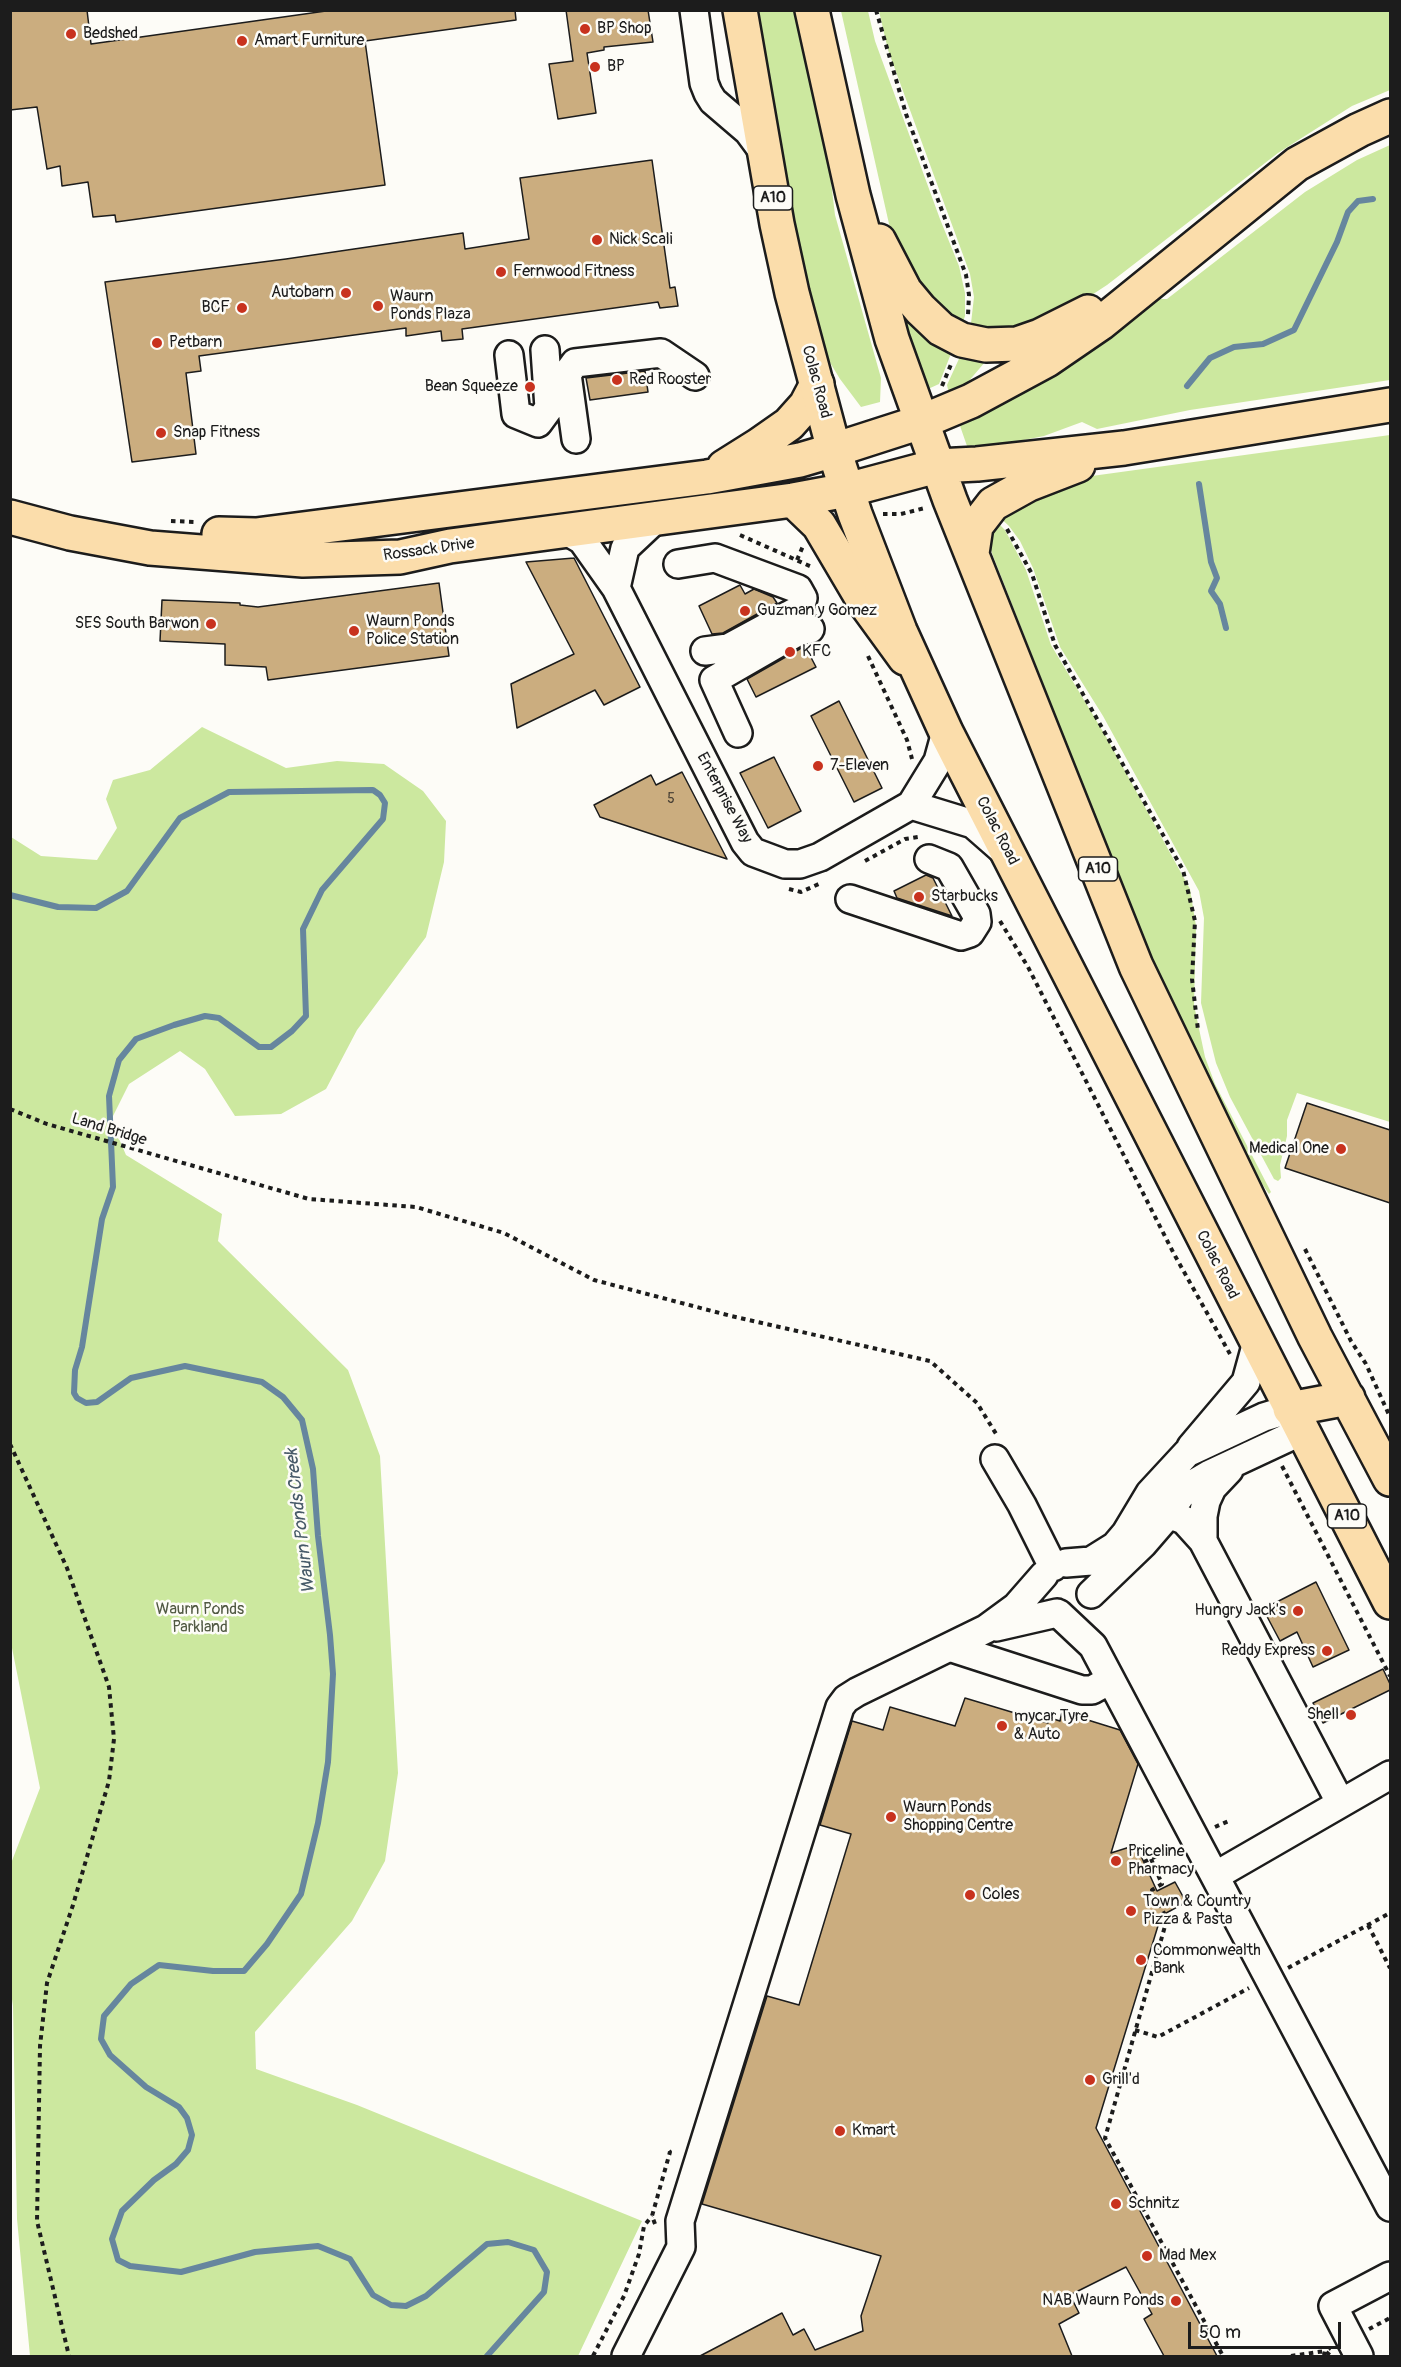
<!DOCTYPE html>
<html>
<head>
<meta charset="utf-8">
<style>
  body { margin:0 }
  #map { position:relative; width:1401px; height:2367px; overflow:hidden; background:#fdfcf7; font-family:Pangolin,sans-serif }
  canvas { display:block }
  .frame { position:absolute; inset:0; border:12px solid #1c1c1c; pointer-events:none }
  .scale { position:absolute; left:1188px; top:2322px; width:153px; height:27px; box-sizing:border-box; border:3px solid #1c1c1c; border-top:0; padding-left:8px; font-size:18px; line-height:21px; white-space:nowrap; color:#1c1c1c; -webkit-text-stroke:4px #fdfcf7; paint-order:stroke }
</style>
</head>
<body>
<div id="map">
<canvas width="1401" height="2367"></canvas>
<div class="frame"></div>
<div class="scale">50 m</div>
</div>
<script>
const ctx = document.querySelector('canvas').getContext('2d');
ctx.lineJoin = 'round';
function fill(path, color) { ctx.fillStyle = color; ctx.fill(path, 'evenodd'); }
const shape = rows => new Path2D(rows.map(r => 'M' + r).join(''));
function strokePath(path, color, width, dash) { ctx.strokeStyle = color; ctx.lineWidth = width; ctx.lineCap = dash ? 'butt' : 'round'; ctx.setLineDash(dash || []); ctx.stroke(path); }
function write(font, color, halo, rows, align = 'center') {
  ctx.font = font + ' Pangolin,sans-serif'; ctx.lineWidth = 5; ctx.setLineDash([]); ctx.textBaseline = 'middle'; ctx.strokeStyle = halo; ctx.fillStyle = color; for (const [text, x, y, turn = 0] of rows) {
    ctx.save(); ctx.translate(x, y); ctx.rotate((+turn || 0) * Math.PI / 180); ctx.textAlign = isNaN(turn) ? turn : align; if (halo) ctx.strokeText(text, 0, 0); ctx.fillText(text, 0, 0); ctx.restore();
  }
}
fill(shape([
  [751,11,802,11,826,140,835,215,881,378,880,402,861,407,840,379,823,351,810,308],
  [841,11,868,11,875,41,940,219,959,266,965,293,965,316,960,330,933,311,894,246],
  [879,11,1390,11,1390,90,1352,106,1278,153,1107,285,1078,304,1032,330,970,332,974,297,970,274,888,50],
  [1390,145,1390,380,1190,410,1097,429,1082,422,1044,436,1009,443,967,446,959,423,1036,381,1157,299,1167,299,1305,192,1357,160],
  [903,313,954,346,939,384,928,389],
  [963,350,991,355,962,389,949,394,947,385],
  [1390,435,1390,1122,1297,1093,1287,1120,1287,1136,1280,1165,1281,1178,1278,1181,1274,1179,1230,1097,1216,1063,1201,1003,1204,918,1199,891,1103,716,1060,647,1033,568,1020,541,1009,526,997,515,1070,479],
  [997,522,1005,530,1026,570,1051,645,1108,740,1190,889,1196,926,1194,1005,1205,1057,1215,1084,1271,1192,1269,1194,1240,1152,1148,950,993,556,988,541,991,528],
  [202,727,286,768,337,761,384,764,423,791,446,821,444,862,426,937,357,1030,326,1089,281,1114,235,1116,205,1069,180,1051,129,1084,111,1120,126,1155,222,1214,218,1241,348,1370,380,1456,398,1773,385,1861,352,1921,255,2032,256,2069,357,2105,642,2221,578,2356,30,2356,17,2219,13,2006,10,1985,10,1866,40,1788,10,1638,11,837,41,856,97,860,117,828,106,799,113,780,150,770]
]), '#cce89f');
strokePath(shape([
  [1187,386,1210,358,1234,347,1263,344,1294,330,1337,242,1348,212,1358,201,1373,199],
  [1199,484,1211,562,1217,578,1211,591,1220,604,1226,628],
  [10,895,58,907,96,908,127,891,180,818,229,792,373,790,380,795,385,803,383,819,322,890,303,929,306,1016,292,1031,271,1047,259,1047,219,1018,205,1016,174,1025,136,1039,119,1060,109,1096,113,1187,102,1219,82,1347,75,1370,74,1393,77,1398,86,1403,97,1402,131,1378,185,1366,262,1382,283,1397,302,1420,313,1469,318,1536,330,1635,333,1674,328,1762,318,1823,301,1894,267,1944,244,1971,213,1971,159,1965,131,1984,104,2016,101,2039,110,2055,146,2087,179,2107,187,2118,192,2135,188,2150,176,2164,154,2180,122,2211,112,2239,118,2260,130,2266,181,2272,255,2252,318,2246,350,2259,373,2295,391,2305,406,2306,426,2296,487,2244,508,2242,534,2250,547,2272,544,2292,487,2356]
]), '#66869e', 6);
const building = shape([
  [10,10,87,10,91,44,333,10,515,10,516,20,365,41,385,185,116,222,115,215,93,217,88,182,62,186,60,166,47,169,37,107,10,110,10,10],
  [566,10,648,10,653,42,604,47,604,50,587,53,596,113,558,119,549,64,573,61,566,10],
  [652,160,670,288,675,287,678,306,660,308,658,302,462,329,463,339,442,341,441,331,406,336,406,328,199,356,201,371,186,373,196,454,132,462,105,282,286,259,463,233,465,249,529,239,520,178,652,160],
  [645,371,648,392,590,400,586,378,645,371],
  [574,558,640,687,604,705,595,690,517,728,511,684,574,654,526,562,574,558],
  [439,583,449,656,268,680,266,667,225,665,225,644,160,641,162,600,240,603,240,605,258,607,439,583],
  [740,585,745,594,754,589,773,597,777,603,723,633,712,634,699,606,740,585],
  [805,646,816,667,756,697,747,679,805,646],
  [839,701,882,788,854,802,811,716,839,701],
  [774,757,801,811,768,828,740,773,774,757],
  [682,772,727,859,600,817,594,805,651,775,656,785,682,772],
  [926,875,933,878,952,916,897,898,894,891,926,875],
  [1307,1103,1390,1130,1390,1203,1285,1168,1307,1103],
  [1316,1582,1349,1650,1313,1667,1297,1632,1280,1641,1263,1609,1316,1582],
  [1383,1669,1390,1684,1390,1690,1323,1723,1313,1703,1383,1669],
  [965,1698,1048,1723,1050,1718,1060,1721,1062,1712,1120,1730,1138,1764,1111,1853,1136,1845,1157,1891,1175,1882,1186,1902,1161,1916,1096,2128,1217,2356,1164,2356,1144,2319,1152,2314,1126,2267,1070,2295,1079,2313,1059,2324,1072,2356,700,2356,782,2313,793,2335,804,2329,815,2350,863,2331,861,2316,881,2256,702,2204,767,1996,799,2005,851,1834,820,1825,852,1721,883,1730,890,1707,955,1726,965,1698]
]);
fill(building, '#cbad7f');
strokePath(building, '#1c1c1c', 1.5);
const minor = shape([
  [694,10,704,83,708,93,713,101,748,131,765,154],
  [509,355,516,414,538,423,549,408,545,350],
  [576,439,567,374,575,363,661,353,695,376],
  [565,530,582,540,616,588,745,842,753,852,785,864,800,864,820,857,911,805,938,761,946,732],
  [678,564,715,558,798,589,803,598,800,609,728,648,705,651],
  [616,588,625,548,658,517],
  [738,733,714,680,799,631,810,629],
  [911,805,973,824,1005,852],
  [850,899,961,936,970,933,977,922,976,914,949,867,929,859],
  [1191,1447,1246,1382,1257,1342],
  [995,1459,1022,1505,1053,1567],
  [1168,1514,1184,1520,1203,1541,1340,1802],
  [1203,1541,1203,1516,1206,1501,1212,1488,1229,1470],
  [1066,1563,1091,1561,1115,1546,1126,1533,1150,1493,1187,1453,1264,1417,1290,1409],
  [1091,1594,1143,1544,1162,1522,1181,1495,1193,1484,1210,1474,1302,1431],
  [1059,1614,1093,1646,1390,2207],
  [996,1627,1057,1613],
  [949,1647,1082,1690,1092,1690,1110,1680],
  [1215,1876,1390,1775],
  [626,2356,681,2247,680,2221,840,1707,846,1699,857,1692,986,1629,1016,1607,1044,1575],
  [1359,2356,1333,2306,1390,2276]
]);
const major = shape([
  [724,467,759,445,789,424,806,405,817,384],
  [793,500,819,525,865,603,905,658],
  [10,517,70,533,150,548,303,560,400,557,450,546,793,500,847,490],
  [219,534,256,535,707,477,800,460,834,450]
]);
const highway = shape([
  [740,10,777,224,792,293,834,450,855,514,900,631,946,732,1390,1602],
  [812,10,853,195,892,339,950,500,1136,966,1315,1337,1390,1479],
  [879,241,905,291,920,309,941,329,962,340,986,345,1017,344,1040,336,1088,312],
  [834,450,921,422,971,401,1047,360,1101,323,1297,164,1359,130,1390,116],
  [847,490,937,466,977,464,1124,448,1390,405],
  [972,553,976,526,993,504,1029,484,1078,465],
  [1290,1409,1348,1398]
]);
strokePath(minor, '#1c1c1c', 32);
strokePath(major, '#1c1c1c', 38);
strokePath(highway, '#1c1c1c', 38);
strokePath(shape([
  [876,10,906,114,966,275,969,295,968,315],
  [942,386,952,362],
  [883,514,901,514,925,508],
  [171,521,196,522],
  [1007,529,1032,574,1055,645,1183,870,1195,921,1192,979,1198,1030],
  [740,535,812,567],
  [797,560,803,546],
  [868,656,907,740,912,759],
  [865,861,905,839,918,837],
  [789,889,801,892,821,883],
  [1000,921,1028,967,1174,1254,1230,1354],
  [10,1109,47,1124,309,1199,416,1207,504,1233,594,1280,731,1316,930,1361,977,1403,998,1437],
  [1305,1249,1351,1341,1366,1364,1390,1417],
  [10,1444,67,1568,109,1687,114,1739,109,1781,73,1905,47,1983,40,2046,37,2221,69,2356],
  [1282,1466,1390,1676],
  [1215,1827,1231,1820],
  [1151,1859,1162,1884,1152,1890,1167,1919,1105,2138,1223,2356],
  [1144,1862,1174,1848],
  [1368,1925,1390,1968],
  [1288,1968,1390,1913],
  [1135,2030,1158,2037,1249,1988],
  [655,2224,652,2216,670,2152,667,2148],
  [1369,2329,1390,2318],
  [593,2356,624,2296,639,2254,644,2226,652,2216],
  [1291,2356,1325,2351,1331,2356],
  [1324,2356,1325,2351,1330,2348]
]), '#1c1c1c', 4, [4.5, 4.5]);
strokePath(minor, '#fdfcf7', 27);
strokePath(major, '#fbddab', 33);
strokePath(highway, '#fbddab', 33);
for (const [x, y, r, color] of [
  [585,29,6,"#c8321e"],
  [71,34,6,"#c8321e"],
  [242,41,6,"#c8321e"],
  [595,67,6,"#c8321e"],
  [597,240,6,"#c8321e"],
  [501,272,6,"#c8321e"],
  [346,293,6,"#c8321e"],
  [378,306,6,"#c8321e"],
  [242,308,6,"#c8321e"],
  [157,343,6,"#c8321e"],
  [617,380,6,"#c8321e"],
  [530,387,6,"#c8321e"],
  [161,433,6,"#c8321e"],
  [745,611,6,"#c8321e"],
  [211,624,6,"#c8321e"],
  [354,631,6,"#c8321e"],
  [790,652,6,"#c8321e"],
  [818,766,6,"#c8321e"],
  [919,897,6,"#c8321e"],
  [1341,1149,6,"#c8321e"],
  [1298,1611,6,"#c8321e"],
  [1327,1651,6,"#c8321e"],
  [1351,1715,6,"#c8321e"],
  [1002,1726,6,"#c8321e"],
  [891,1817,6,"#c8321e"],
  [1116,1861,6,"#c8321e"],
  [970,1895,6,"#c8321e"],
  [1131,1911,6,"#c8321e"],
  [1141,1960,6,"#c8321e"],
  [1090,2080,6,"#c8321e"],
  [840,2131,6,"#c8321e"],
  [1116,2204,6,"#c8321e"],
  [1147,2256,6,"#c8321e"],
  [1176,2301,6,"#c8321e"]
]) { const dot = new Path2D(); dot.arc(x, y, r, 0, 2 * Math.PI); ctx.fillStyle = color; ctx.fill(dot); strokePath(dot, '#fdfcf7', 2); }
write('14px', '#484035', null, [
  ["5",671,799]
]);
for (const [x, y, w] of [
  [773,198,39],
  [1098,869,39],
  [1347,1516,39]
]) { const box = new Path2D(); box.roundRect(x - w / 2, y - 12, w, 24, 4.5); ctx.fillStyle = '#fdfcf7'; ctx.fill(box); strokePath(box, '#1c1c1c', 1.5); }
write('bold 15px', '#1c1c1c', null, [
  ["A10",773,198],
  ["A10",1098,869],
  ["A10",1347,1516]
]);
write('16px', '#1c1c1c', '#fdfcf7', [
  ["BP Shop",597,29],
  ["Bedshed",83,34],
  ["Amart Furniture",254,41],
  ["BP",607,67],
  ["Nick Scali",609,240],
  ["Fernwood Fitness",513,272],
  ["Autobarn",334,293,"right"],
  ["Waurn",390,297],
  ["Ponds Plaza",390,315],
  ["BCF",230,308,"right"],
  ["Petbarn",169,343],
  ["Red Rooster",629,380],
  ["Bean Squeeze",518,387,"right"],
  ["Snap Fitness",173,433],
  ["Guzman y Gomez",757,611],
  ["Waurn Ponds",366,622],
  ["Police Station",366,640],
  ["SES South Barwon",199,624,"right"],
  ["KFC",802,652],
  ["7-Eleven",830,766],
  ["Starbucks",931,897],
  ["Medical One",1329,1149,"right"],
  ["Hungry Jack's",1286,1611,"right"],
  ["Reddy Express",1315,1651,"right"],
  ["Shell",1339,1715,"right"],
  ["mycar Tyre",1014,1717],
  ["& Auto",1014,1735],
  ["Waurn Ponds",903,1808],
  ["Shopping Centre",903,1826],
  ["Priceline",1128,1852],
  ["Pharmacy",1128,1870],
  ["Coles",982,1895],
  ["Town & Country",1143,1902],
  ["Pizza & Pasta",1143,1920],
  ["Commonwealth",1153,1951],
  ["Bank",1153,1969],
  ["Grill'd",1102,2080],
  ["Kmart",852,2131],
  ["Schnitz",1128,2204],
  ["Mad Mex",1159,2256],
  ["NAB Waurn Ponds",1164,2301,"right"]
], 'left');
write('16px', '#1c1c1c', '#fdfcf7', [
  ["Colac Road",816,382,75],
  ["Rossack Drive",429,550,-8],
  ["Enterprise Way",724,798,62],
  ["Colac Road",997,831,63],
  ["Land Bridge",109,1130,17],
  ["Colac Road",1217,1265,63]
]);
write('16px', '#515943', '#fdfcf7', [
  ["Waurn Ponds",200,1610],
  ["Parkland",200,1628]
]);
write('italic 18px', '#475a68', '#fdfcf7', [
  ["Waurn Ponds Creek",301,1521,-97]
]);
</script>
</body>
</html>
